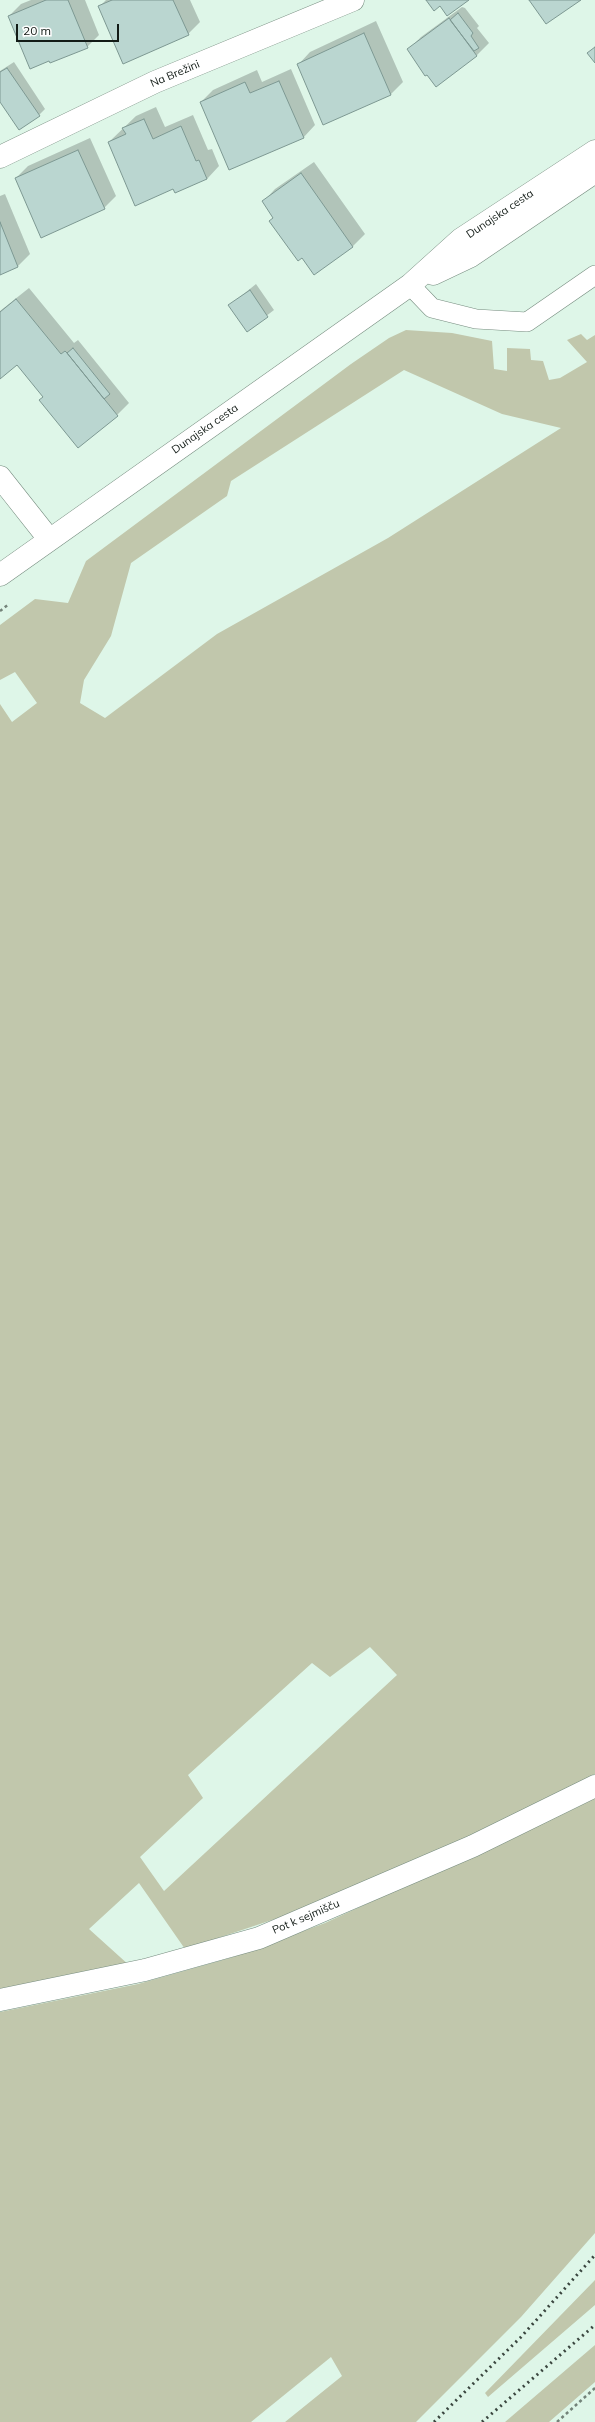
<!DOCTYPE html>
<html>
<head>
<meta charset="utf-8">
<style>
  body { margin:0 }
  #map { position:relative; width:595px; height:2422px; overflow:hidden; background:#def6e8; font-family:Mulish,sans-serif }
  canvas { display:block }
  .scale { position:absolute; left:16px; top:24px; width:103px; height:18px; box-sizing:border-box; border:2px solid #121b16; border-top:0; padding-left:5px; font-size:12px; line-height:14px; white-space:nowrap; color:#121b16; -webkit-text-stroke:3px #fff; paint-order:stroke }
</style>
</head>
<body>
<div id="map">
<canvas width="595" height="2422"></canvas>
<div class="scale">20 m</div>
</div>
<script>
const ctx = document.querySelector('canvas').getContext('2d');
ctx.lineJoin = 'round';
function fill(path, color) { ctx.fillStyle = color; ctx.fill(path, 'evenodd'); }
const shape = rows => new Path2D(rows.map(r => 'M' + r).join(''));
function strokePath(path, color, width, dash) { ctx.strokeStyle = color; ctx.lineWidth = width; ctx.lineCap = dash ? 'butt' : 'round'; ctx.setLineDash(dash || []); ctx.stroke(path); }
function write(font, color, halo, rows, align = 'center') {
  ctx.font = font + ' Mulish,sans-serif'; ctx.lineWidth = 3; ctx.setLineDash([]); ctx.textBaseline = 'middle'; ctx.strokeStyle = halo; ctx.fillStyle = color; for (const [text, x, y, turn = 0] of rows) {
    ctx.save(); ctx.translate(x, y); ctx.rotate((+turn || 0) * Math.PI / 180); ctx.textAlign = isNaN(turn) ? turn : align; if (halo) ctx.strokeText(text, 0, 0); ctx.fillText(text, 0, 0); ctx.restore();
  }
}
fill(shape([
  [406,330,452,333,492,341,494,369,507,371,507,348,530,349,531,360,543,361,549,380,560,378,587,362,567,340,581,334,587,340,595,335,595,1774,413,1864,278,1918,185,1949,139,1883,89,1929,130,1966,0,1990,0,704,12,722,37,703,15,672,0,680,0,625,35,599,68,603,86,561,351,364,389,338],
  [404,370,502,414,561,428,388,538,217,634,105,718,80,703,84,680,111,636,131,563,227,496,231,481],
  [370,1647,397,1675,164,1891,140,1857,203,1798,188,1775,312,1663,330,1677],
  [595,1796,595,2233,521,2317,416,2422,285,2422,342,2376,331,2357,251,2422,0,2422,0,2012,138,1984,233,1957,325,1923,535,1826],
  [595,2280,595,2305,488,2397,485,2393],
  [595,2345,595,2382,549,2422,505,2422]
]), '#c1c7ac');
fill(shape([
  [31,0,85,0,99,35,87,47,9,16,21,4],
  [106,0,190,0,200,22,188,34,99,7],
  [462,7,465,8,479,26,477,28,489,43,477,55,427,73,409,49,421,37],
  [376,21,403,82,391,94,324,123,298,65,310,52],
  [14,62,45,109,39,115,0,100,0,71],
  [291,69,315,125,303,138,201,102,213,90,257,70,262,82],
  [156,107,165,127,193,115,208,150,212,149,219,166,207,179,174,188,109,142,136,116],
  [90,138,116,196,104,208,16,178,28,166],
  [314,162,365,234,353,246,314,274,263,202,275,189],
  [5,194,30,254,18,266,0,273,0,196],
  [256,284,274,310,248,330,230,305],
  [29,288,74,343,78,340,129,403,117,415,44,397,17,364,0,377,0,311]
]), '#0003');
const building = shape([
  [46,0,68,0,88,48,50,63,49,61,30,69,8,16,46,0],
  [112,0,173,0,189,35,123,64,98,6,112,0],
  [426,0,469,0,447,16,440,6,434,11,426,0],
  [529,0,581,0,546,24,529,0],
  [458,13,473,33,471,36,479,48,474,51,450,20,458,13],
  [449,18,477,56,436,87,427,75,425,76,407,49,449,18],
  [364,33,391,95,323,125,297,64,364,33],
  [595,47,595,63,587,53,595,47],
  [7,68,40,116,19,130,0,102,0,72,7,68],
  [279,81,304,138,229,170,200,102,245,82,250,93,279,81],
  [144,119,153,139,181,126,196,161,199,160,207,179,175,193,173,189,135,206,108,142,126,134,122,128,144,119],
  [78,150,105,209,41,238,15,178,78,150],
  [301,173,353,247,314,275,302,258,298,261,269,221,273,218,262,201,301,173],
  [0,222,18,267,0,275,0,222],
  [250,290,268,317,247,332,228,305,250,290],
  [16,299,61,354,65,351,67,353,118,416,78,448,39,400,43,397,17,365,0,379,0,312,16,299],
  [73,348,110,394,104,399,67,353,73,348]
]);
fill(building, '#bad6d0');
strokePath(building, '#7d9892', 1);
const lane = shape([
  [410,285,432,308,476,319,527,322,595,275]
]);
const street = shape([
  [0,157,155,82,353,0],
  [0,477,49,539],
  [0,2000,145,1970,259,1938,473,1846,595,1786]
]);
const secondary = shape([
  [433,274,471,256,595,172],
  [0,575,410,285,461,239,595,151]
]);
strokePath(lane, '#768c7f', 20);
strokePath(street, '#768c7f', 23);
strokePath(secondary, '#768c7f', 23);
strokePath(shape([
  [0,611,9,604],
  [557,2422,595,2388]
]), '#738379', 2.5, [3, 3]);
strokePath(lane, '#fff', 19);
strokePath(street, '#fff', 22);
strokePath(secondary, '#fff', 22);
strokePath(shape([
  [434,2422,521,2337,595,2255],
  [482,2422,595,2325]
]), '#3a463f', 3, [2, 4]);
write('11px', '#121b16', '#fff', [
  ["Na Brežini",175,74,-23],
  ["Dunajska cesta",500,214,-34],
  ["Dunajska cesta",205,429,-35],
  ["Pot k sejmišču",306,1917,-23]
]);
</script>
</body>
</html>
